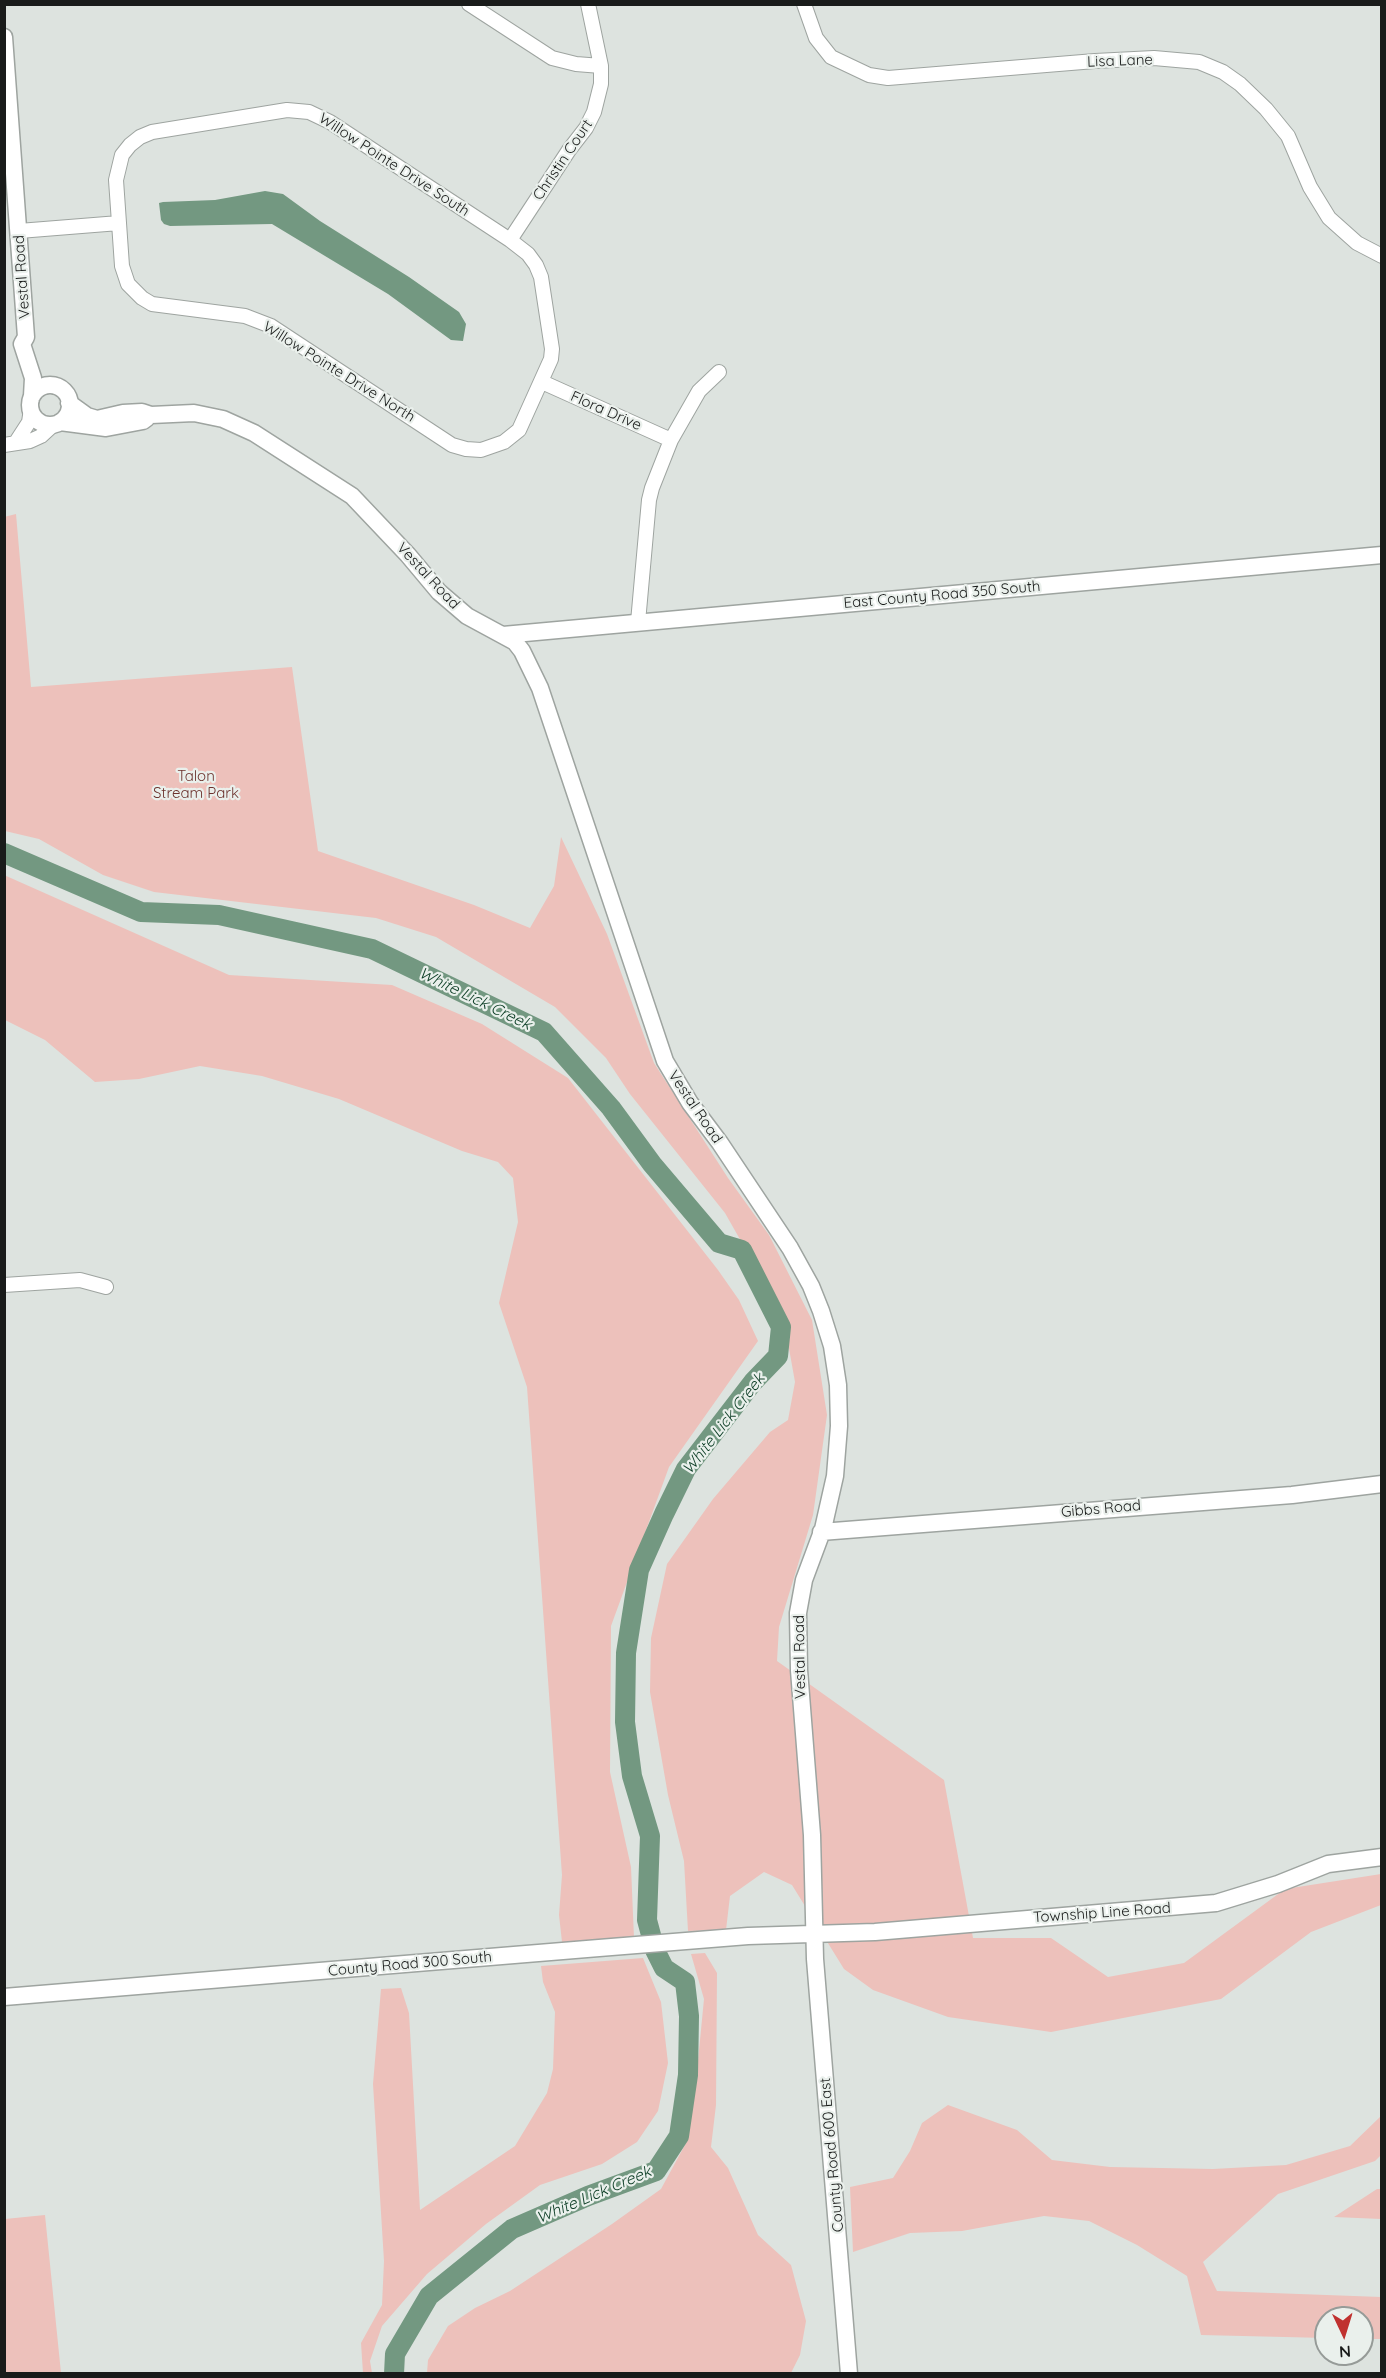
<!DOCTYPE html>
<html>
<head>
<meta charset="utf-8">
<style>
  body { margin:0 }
  #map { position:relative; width:1386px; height:2378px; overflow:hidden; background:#dde3df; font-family:Quicksand,sans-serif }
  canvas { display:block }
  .frame { position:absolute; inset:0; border:6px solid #191b1a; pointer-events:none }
  .north { position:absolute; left:1314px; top:2306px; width:60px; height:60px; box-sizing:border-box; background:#eaf0ec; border:2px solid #969b98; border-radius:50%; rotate:176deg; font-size:16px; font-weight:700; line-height:24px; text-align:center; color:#191b1a }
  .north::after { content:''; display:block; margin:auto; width:21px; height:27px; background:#c0312f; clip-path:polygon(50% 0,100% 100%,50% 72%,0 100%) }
</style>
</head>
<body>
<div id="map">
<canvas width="1386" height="2378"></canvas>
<div class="frame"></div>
<div class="north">N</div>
</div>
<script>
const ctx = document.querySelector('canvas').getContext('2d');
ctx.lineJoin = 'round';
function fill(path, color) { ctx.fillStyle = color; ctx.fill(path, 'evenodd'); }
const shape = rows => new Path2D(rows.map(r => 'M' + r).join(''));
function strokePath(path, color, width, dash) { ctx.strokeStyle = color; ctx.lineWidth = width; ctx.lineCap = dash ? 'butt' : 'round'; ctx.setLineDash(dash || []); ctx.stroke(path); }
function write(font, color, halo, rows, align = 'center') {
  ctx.font = font + ' Quicksand,sans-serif'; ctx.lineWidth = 4.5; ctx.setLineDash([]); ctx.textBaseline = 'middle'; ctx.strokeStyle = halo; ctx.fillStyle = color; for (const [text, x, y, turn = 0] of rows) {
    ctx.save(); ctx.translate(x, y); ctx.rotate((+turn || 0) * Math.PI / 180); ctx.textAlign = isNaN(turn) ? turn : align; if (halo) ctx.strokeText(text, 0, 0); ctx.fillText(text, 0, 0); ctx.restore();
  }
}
fill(shape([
  [16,514,31,687,292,667,318,851,474,905,530,928,554,886,561,837,607,934,654,1063,728,1178,769,1235,812,1320,827,1415,813,1515,779,1627,777,1661,944,1780,973,1938,1051,1938,1108,1977,1184,1963,1285,1889,1381,1874,1381,1905,1311,1932,1221,1999,1051,2032,948,2017,873,1990,844,1969,792,1885,764,1872,730,1896,726,1930,688,1931,684,1861,668,1795,650,1692,651,1638,667,1564,713,1499,770,1432,788,1420,795,1382,783,1315,725,1213,630,1094,606,1058,555,1007,436,937,376,918,154,892,103,875,39,839,5,831,4,517],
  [4,875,229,975,392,985,482,1024,568,1078,718,1270,739,1300,758,1341,669,1467,611,1626,610,1772,631,1867,634,1938,562,1942,559,1915,562,1875,527,1387,499,1303,518,1222,513,1178,498,1162,462,1151,339,1099,262,1076,200,1066,139,1079,95,1082,45,1040,5,1020],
  [705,1953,717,1973,716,2105,711,2147,728,2168,758,2235,791,2265,806,2321,800,2355,791,2373,427,2373,428,2360,448,2326,475,2308,510,2291,612,2224,661,2189,686,2143,697,2071,704,1999,691,1954],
  [643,1958,661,2002,668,2063,658,2111,637,2142,602,2164,540,2185,486,2224,427,2274,382,2326,370,2361,372,2373,363,2373,361,2343,382,2305,384,2261,373,2084,381,1989,401,1988,409,2013,420,2210,515,2146,547,2093,553,2069,555,2012,543,1982,541,1966],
  [948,2105,1017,2130,1052,2160,1110,2167,1213,2169,1286,2165,1350,2146,1381,2116,1381,2155,1375,2161,1278,2194,1203,2262,1217,2291,1381,2297,1381,2339,1362,2339,1362,2318,1326,2318,1326,2338,1201,2335,1187,2276,1137,2245,1089,2221,1044,2216,962,2231,910,2233,853,2252,850,2187,893,2178,910,2151,922,2123],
  [1377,2189,1381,2189,1381,2219,1334,2217],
  [45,2215,61,2373,5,2373,5,2219]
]), '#edc1bb');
fill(shape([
  [265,191,283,194,320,221,409,277,459,312,466,324,463,341,451,340,388,294,272,224,170,226,164,224,161,220,159,203,163,202,215,200]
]), '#739881');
strokePath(shape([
  [4,853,141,912,219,915,372,949,544,1032,611,1108,652,1164,719,1243,742,1250,781,1327,778,1356,753,1382,686,1469,664,1514,639,1570,626,1653,625,1722,632,1776,650,1836,647,1920,655,1950,664,1968,685,1982,689,2016,688,2075,679,2136,656,2171,588,2196,512,2229,429,2296,395,2354,394,2374]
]), '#739881', 20);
const minor = shape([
  [469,4,552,58,576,64,601,66],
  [804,4,816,38,831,57,869,75,888,78,1095,61,1154,58,1199,62,1223,72,1240,84,1266,109,1288,136,1310,187,1329,218,1357,243,1382,256],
  [287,110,309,112,330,122,510,240,528,254,536,265,541,277,552,349,551,359,519,430,504,442,481,450,466,449,452,445,271,326,245,316,152,304,142,298,128,284,122,266,116,180,122,155,130,145,140,137,152,132,287,110],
  [19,231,119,223],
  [510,240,569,150,586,128,594,112,601,84,601,66,588,4],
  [542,382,671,440],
  [16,442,29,422,31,409],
  [4,445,30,441,41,436,54,424],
  [638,622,649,500,652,488,671,440,699,391,719,372],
  [4,1285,80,1280,106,1287]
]);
const tertiary = shape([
  [4,37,26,337,22,344,33,378,32,396],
  '30 405a20 20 0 1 1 40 0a20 20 0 1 1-40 0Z',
  [69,403,87,416,97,419,123,413,142,412,151,415,194,413,223,419,254,433,352,496,408,555,439,592,467,616,515,642,522,651,540,688,665,1061,690,1103,720,1143,790,1248,811,1286,821,1311,832,1346,838,1385,839,1426,835,1476,823,1529,804,1580,798,1613,799,1670,812,1835,815,1959,849,2374],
  [60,422,106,428,143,421,147,418],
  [503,635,1382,555],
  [821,1532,1292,1495,1382,1484],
  [4,1997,599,1948,748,1936,875,1932,1216,1903,1278,1884,1328,1864,1382,1857]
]);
strokePath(minor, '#9ea4a0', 16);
strokePath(tertiary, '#9ea4a0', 19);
strokePath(minor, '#fff', 14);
strokePath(tertiary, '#fff', 16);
write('15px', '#191b1a', '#eaf0ec', [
  ["Lisa Lane",1120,61,-2],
  ["Christin Court",563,160,-56],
  ["Willow Pointe Drive South",394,165,33],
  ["Vestal Road",22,277,-94],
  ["Willow Pointe Drive North",339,372,32],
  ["Flora Drive",606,411,24],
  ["Vestal Road",428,576,47],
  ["East County Road 350 South",942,595,-5],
  ["Vestal Road",695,1107,56],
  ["Gibbs Road",1101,1509,-5],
  ["Vestal Road",800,1657,-91],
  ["Township Line Road",1102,1913,-4],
  ["County Road 300 South",410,1964,-5],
  ["County Road 600 East",832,2155,-95]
]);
write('15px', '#6c322d', '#eaf0ec', [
  ["Talon",196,776],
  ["Stream Park",196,793]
]);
write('italic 16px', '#0d3e26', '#eaf0ec', [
  ["White Lick Creek",475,999,26],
  ["White Lick Creek",724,1424,-52],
  ["White Lick Creek",594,2195,-23]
]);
</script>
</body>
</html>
